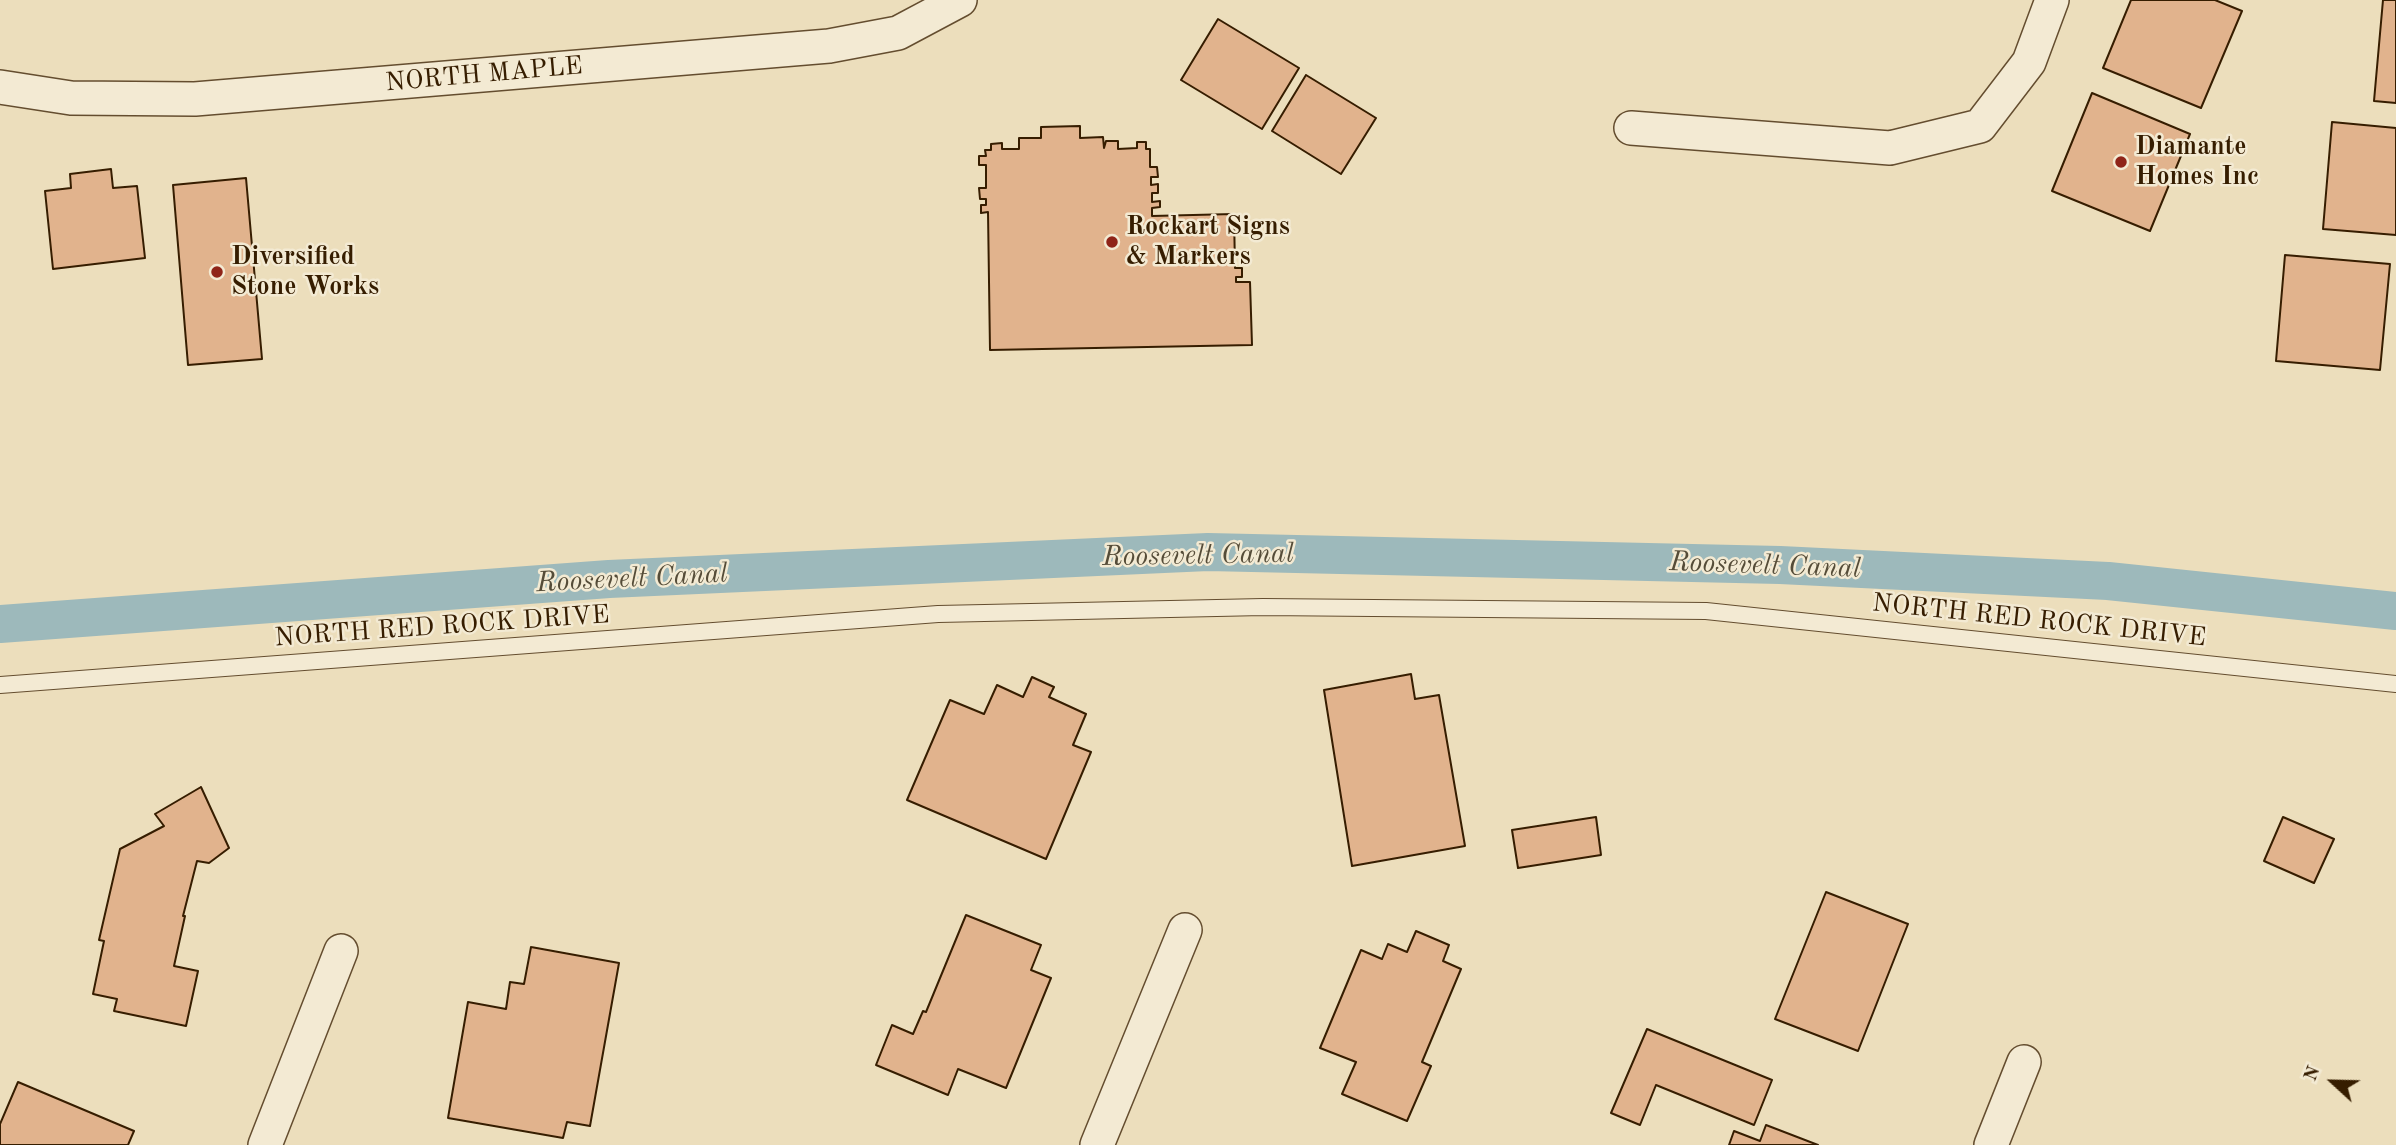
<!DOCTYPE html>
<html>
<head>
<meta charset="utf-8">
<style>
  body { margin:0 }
  #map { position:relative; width:2396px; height:1145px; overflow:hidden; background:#ecdebc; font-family:"Old Standard TT",serif }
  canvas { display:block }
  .north { position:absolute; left:2298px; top:1047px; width:70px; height:70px; -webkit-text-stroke:5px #f3ead3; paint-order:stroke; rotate:292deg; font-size:19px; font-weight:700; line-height:28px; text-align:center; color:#361d00 }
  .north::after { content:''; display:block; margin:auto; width:24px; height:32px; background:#361d00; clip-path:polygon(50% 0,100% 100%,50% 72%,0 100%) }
</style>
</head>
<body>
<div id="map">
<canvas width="2396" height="1145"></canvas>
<div class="north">N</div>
</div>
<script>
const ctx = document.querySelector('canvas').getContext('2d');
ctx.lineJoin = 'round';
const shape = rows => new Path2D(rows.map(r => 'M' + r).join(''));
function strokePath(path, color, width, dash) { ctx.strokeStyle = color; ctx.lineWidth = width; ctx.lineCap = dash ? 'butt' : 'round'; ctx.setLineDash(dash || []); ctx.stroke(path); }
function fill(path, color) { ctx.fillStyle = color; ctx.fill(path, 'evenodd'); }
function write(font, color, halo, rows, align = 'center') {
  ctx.font = font + ' "Old Standard TT",serif'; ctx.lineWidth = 5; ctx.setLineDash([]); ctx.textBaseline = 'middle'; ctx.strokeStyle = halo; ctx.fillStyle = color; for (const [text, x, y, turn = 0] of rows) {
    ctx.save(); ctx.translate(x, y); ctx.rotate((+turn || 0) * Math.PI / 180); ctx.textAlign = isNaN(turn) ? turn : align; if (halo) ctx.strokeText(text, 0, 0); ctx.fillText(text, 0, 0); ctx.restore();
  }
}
strokePath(shape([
  [0,624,609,579,1208,552,1780,565,2108,581,2396,611]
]), '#9db9bb', 38);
const building = shape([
  [2131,0,2215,0,2242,11,2201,108,2103,68,2131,0],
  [2383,0,2396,0,2396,103,2374,101,2383,0],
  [1218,19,1299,68,1262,129,1181,80,1218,19],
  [1306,75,1376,118,1341,174,1272,131,1306,75],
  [2092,93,2190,134,2150,231,2052,191,2092,93],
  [2332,122,2396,128,2396,235,2323,229,2332,122],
  [1080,126,1080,138,1103,137,1104,148,1106,141,1118,141,1118,149,1137,148,1137,142,1146,142,1146,149,1150,149,1150,167,1157,167,1158,177,1151,177,1151,185,1158,184,1158,193,1152,193,1152,202,1160,201,1160,207,1152,208,1152,216,1234,214,1235,268,1242,268,1242,277,1236,277,1236,282,1250,282,1252,345,990,350,988,212,981,213,981,205,986,205,986,199,980,199,979,188,986,188,986,165,979,165,979,156,986,156,985,150,991,150,991,144,1002,143,1002,149,1019,149,1019,138,1041,138,1041,127,1080,126],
  [111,169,113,188,137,186,145,258,53,269,45,191,71,188,70,174,111,169],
  [246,178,262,359,188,365,173,185,246,178],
  [2285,255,2390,264,2380,370,2276,361,2285,255],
  [1411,674,1415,699,1439,695,1465,846,1352,866,1324,690,1411,674],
  [1032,677,1054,687,1049,697,1086,714,1073,745,1091,752,1046,859,907,800,950,700,984,714,997,685,1023,697,1032,677],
  [201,787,229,848,209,863,197,861,183,916,185,916,174,966,198,971,186,1026,114,1011,117,999,93,994,104,941,99,940,120,849,164,826,155,814,201,787],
  [1596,817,1601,855,1518,868,1512,830,1596,817],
  [2283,817,2334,839,2314,883,2264,861,2283,817],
  [1826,892,1908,924,1858,1051,1775,1019,1826,892],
  [966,915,1041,945,1031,970,1051,978,1006,1088,958,1069,948,1095,876,1065,892,1025,913,1034,923,1011,926,1012,966,915],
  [1416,931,1449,945,1443,961,1461,969,1422,1062,1431,1066,1407,1121,1342,1094,1356,1062,1320,1048,1361,950,1382,959,1388,944,1407,952,1416,931],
  [531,947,619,963,590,1126,567,1122,563,1138,448,1118,468,1002,506,1009,510,982,524,984,531,947],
  [1647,1029,1772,1080,1754,1125,1656,1085,1640,1125,1611,1113,1647,1029],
  [18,1082,134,1131,128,1145,0,1145,0,1124,18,1082],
  [1766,1125,1818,1145,1729,1145,1734,1131,1760,1141,1766,1125]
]);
fill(building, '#e1b38d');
strokePath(building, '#361d00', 2);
const service = shape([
  [0,685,938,614,1263,607,1706,611,2396,684]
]);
const minor = shape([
  [0,87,71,98,195,99,829,46,898,33,960,0],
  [1631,128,1890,148,1980,126,2029,62,2052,0],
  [265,1145,341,951],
  [1097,1145,1185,930],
  [1991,1145,2024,1062]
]);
strokePath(service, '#644d2f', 18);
strokePath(minor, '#644d2f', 36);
strokePath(service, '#f3ead3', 16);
strokePath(minor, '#f3ead3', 33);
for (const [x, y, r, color] of [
  [2121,162,7,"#8f2418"],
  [1112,242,7,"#8f2418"],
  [217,272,7,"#8f2418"]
]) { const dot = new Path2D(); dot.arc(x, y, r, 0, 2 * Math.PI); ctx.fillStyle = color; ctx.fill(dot); strokePath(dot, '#f3ead3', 2.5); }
write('26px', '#361d00', '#f3ead3', [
  ["NORTH MAPLE",484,75,-5],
  ["NORTH RED ROCK DRIVE",2039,621,6],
  ["NORTH RED ROCK DRIVE",442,627,-4]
]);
write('bold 26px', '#361d00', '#f3ead3', [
  ["Diamante",2135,147],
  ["Homes Inc",2135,177],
  ["Rockart Signs",1126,227],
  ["& Markers",1126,257],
  ["Diversified",231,257],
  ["Stone Works",231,287]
], 'left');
write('italic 28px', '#554c38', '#f3ead3', [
  ["Roosevelt Canal",1198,556,-1],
  ["Roosevelt Canal",1765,566,2],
  ["Roosevelt Canal",632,579,-3]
]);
</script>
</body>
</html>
